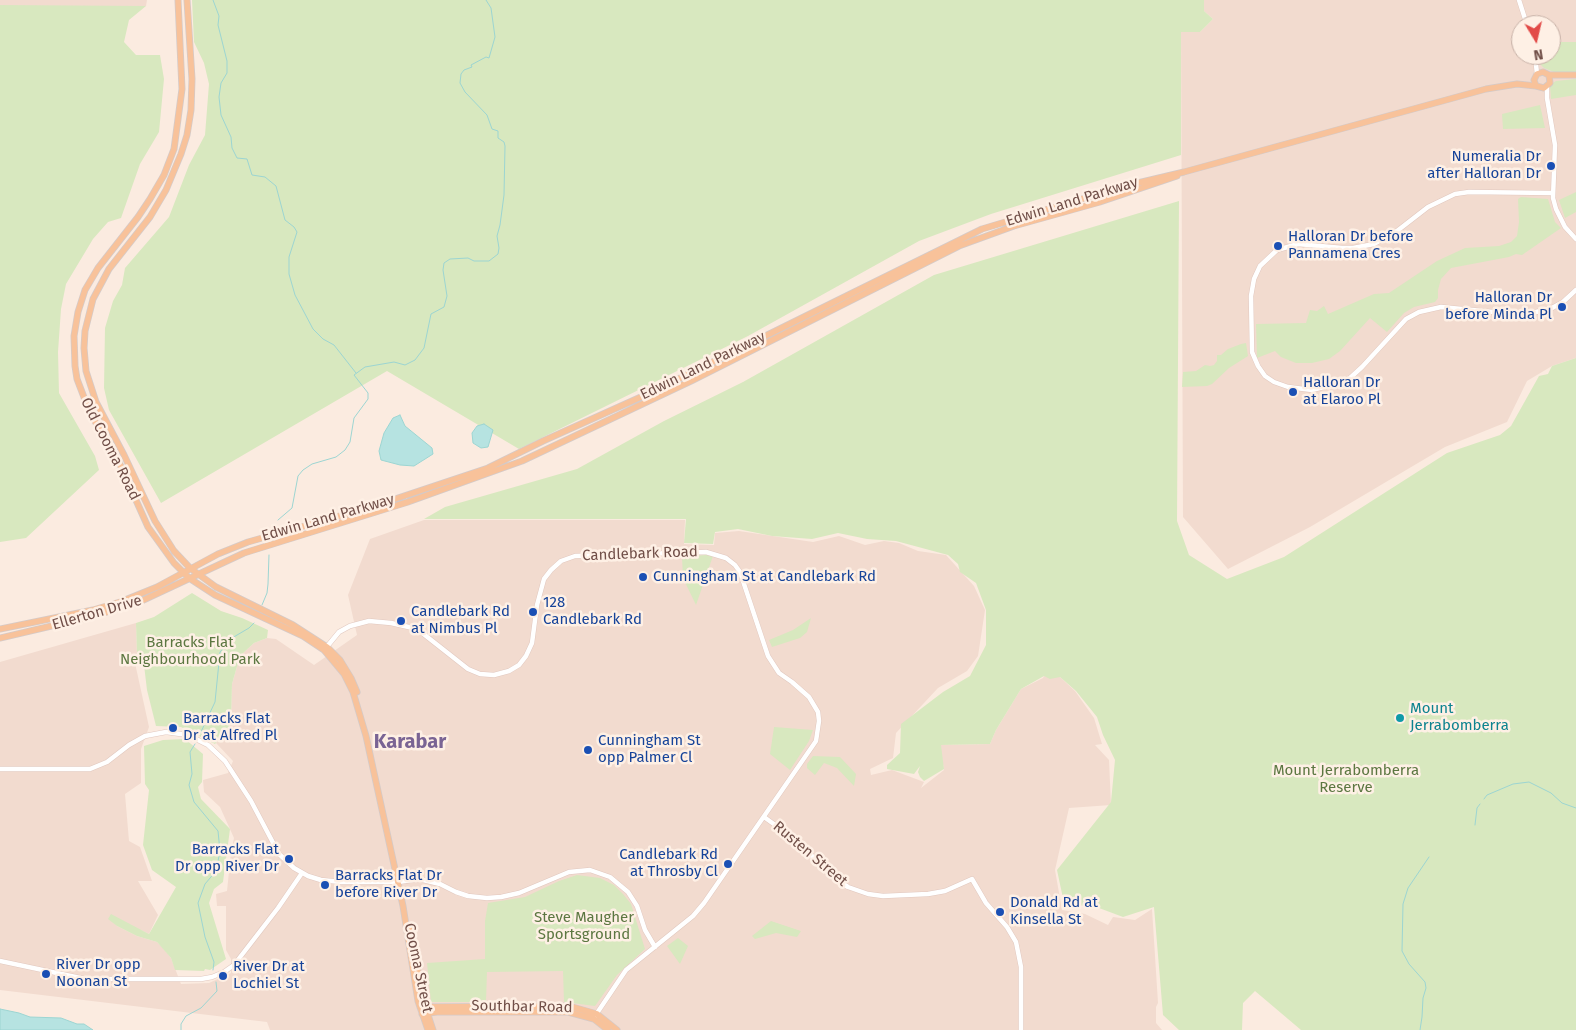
<!DOCTYPE html>
<html>
<head>
<meta charset="utf-8">
<style>
  body { margin:0 }
  #map { position:relative; width:1576px; height:1030px; overflow:hidden; background:#fbebe0; font-family:"Fira Sans",sans-serif }
  canvas { display:block }
  .north { position:absolute; left:1511px; top:15px; width:50px; height:50px; box-sizing:border-box; background:#fef0e5; border:1px solid #c6b0a6; border-radius:50%; rotate:171deg; font-size:14px; font-weight:700; line-height:20px; text-align:center; color:#714f48 }
  .north::after { content:''; display:block; margin:auto; width:18px; height:22px; background:#e24b48; clip-path:polygon(50% 0,100% 100%,50% 72%,0 100%) }
</style>
</head>
<body>
<div id="map">
<canvas width="1576" height="1030"></canvas>
<div class="north">N</div>
</div>
<script>
const ctx = document.querySelector('canvas').getContext('2d');
ctx.lineJoin = 'round';
function fill(path, color) { ctx.fillStyle = color; ctx.fill(path, 'evenodd'); }
const shape = rows => new Path2D(rows.map(r => 'M' + r).join(''));
function strokePath(path, color, width, dash) { ctx.strokeStyle = color; ctx.lineWidth = width; ctx.lineCap = dash ? 'butt' : 'round'; ctx.setLineDash(dash || []); ctx.stroke(path); }
function write(font, color, halo, rows, align = 'center') {
  ctx.font = font + ' "Fira Sans",sans-serif'; ctx.lineWidth = 5; ctx.setLineDash([]); ctx.textBaseline = 'middle'; ctx.strokeStyle = halo; ctx.fillStyle = color; for (const [text, x, y, turn = 0] of rows) {
    ctx.save(); ctx.translate(x, y); ctx.rotate((+turn || 0) * Math.PI / 180); ctx.textAlign = isNaN(turn) ? turn : align; if (halo) ctx.strokeText(text, 0, 0); ctx.fillText(text, 0, 0); ctx.restore();
  }
}
fill(shape([
  [0,0,147,0,146,6,0,6],
  [1204,0,1576,0,1576,358,1552,366,1527,381,1507,422,1445,447,1310,527,1228,569,1183,517,1181,32,1200,32,1213,19,1204,11],
  [1521,25,1551,25,1551,55,1521,55],
  [424,520,685,520,684,544,714,545,715,533,739,531,813,542,839,536,865,545,884,541,899,543,918,551,946,555,974,586,985,610,978,656,967,671,938,688,896,733,893,758,870,769,871,775,892,770,924,782,921,788,944,770,940,745,990,744,996,730,1021,689,1043,678,1044,676,1060,677,1075,691,1094,718,1102,744,1095,745,1109,760,1111,805,1069,808,1055,870,1062,910,1085,914,1108,925,1113,917,1135,920,1152,909,1158,1003,1156,1007,1156,1023,1162,1030,270,1030,267,1022,0,990,0,662,136,623,137,655,135,663,149,727,141,749,141,783,125,794,129,841,140,847,152,881,138,881,158,915,149,934,120,920,113,921,117,926,137,936,157,942,164,949,171,958,181,984,209,983,231,973,231,959,226,950,226,906,217,906,216,894,227,891,231,852,234,838,220,807,204,792,203,780,228,773,233,761,216,743,231,724,232,684,240,656,254,643,267,638,276,639,314,665,357,635,348,595,370,539]
]), '#f2dbcf');
fill(shape([
  [192,0,1204,0,1204,11,1213,19,1200,32,1181,32,1181,155,991,214,919,241,748,336,519,449,387,371,161,503,109,410,104,388,105,328,113,301,122,285,125,268,169,217,189,165,205,135,209,84,204,63,194,42],
  [0,5,146,6,129,20,124,42,136,55,160,55,164,79,159,132,140,164,121,218,108,222,93,239,66,284,61,309,58,352,59,393,95,456,99,470,26,538,0,542],
  [1556,42,1576,42,1576,73,1554,72,1544,68,1540,64,1538,55,1551,55,1551,43],
  [1576,79,1576,95,1551,99,1550,85,1556,81],
  [1540,105,1545,128,1503,129,1502,114],
  [1576,192,1576,212,1565,218,1559,200],
  [1521,197,1548,199,1555,222,1561,228,1522,255,1516,254,1509,257,1451,268,1441,279,1438,290,1438,298,1435,302,1414,307,1404,313,1387,332,1370,318,1340,351,1329,359,1312,363,1296,363,1281,357,1275,351,1257,358,1256,324,1306,323,1310,310,1317,311,1324,306,1328,314,1374,294,1389,293,1437,261,1465,248,1499,246,1511,242,1517,236,1519,222,1518,199],
  [1179,201,1177,521,1189,555,1227,579,1284,557,1447,453,1500,435,1511,426,1539,376,1548,374,1552,366,1576,358,1576,1030,1301,1030,1255,991,1243,1003,1242,1030,1179,1030,1163,1015,1154,907,1123,917,1099,908,1064,903,1057,870,1111,802,1115,760,1103,735,1097,717,1076,691,1060,677,1050,679,1044,676,1021,689,996,730,990,744,941,745,944,769,924,781,920,777,918,772,920,766,914,774,887,769,887,765,900,753,901,724,943,692,970,676,986,645,986,610,976,583,960,572,958,564,948,555,896,541,867,539,838,533,812,539,772,536,738,529,715,532,713,544,684,543,686,519,424,519,445,507,577,469,664,421,743,382,934,275],
  [1246,343,1248,356,1229,368,1212,384,1207,386,1182,387,1183,372,1196,371,1205,365,1210,366,1214,365,1217,361,1217,355,1221,355,1228,349,1241,344],
  [706,555,713,556,696,605,683,578,682,557],
  [192,593,221,611,242,618,268,630,267,638,254,643,240,656,232,684,231,724,215,744,181,727,156,726,147,690,144,665,137,655,136,623,154,617],
  [811,618,807,632,800,638,772,647,769,640,793,630],
  [774,727,813,730,809,741,790,770,770,754],
  [185,739,203,754,202,782,198,787,201,799,230,829,223,882,214,889,209,903,226,959,210,970,205,969,204,971,175,970,171,958,157,942,137,936,117,926,108,919,111,914,149,934,176,887,152,870,143,845,149,790,145,784,144,746,163,740],
  [813,756,840,757,856,774,854,786,837,768,824,763,815,775,807,768,807,764],
  [577,875,600,878,614,885,623,894,631,904,645,949,617,975,595,1006,564,1002,563,971,487,972,487,971,486,1002,431,1002,427,963,485,959,485,921,488,903,525,897,559,881],
  [771,921,801,931,797,937,776,933,755,939,752,936],
  [678,938,688,946,680,964,667,946]
]), '#d8e8bf');
const water = shape([
  [400,415,405,426,432,448,433,454,414,466,400,465,381,460,379,451,384,433,393,418,400,415],
  [484,424,493,430,488,447,481,448,473,443,472,433,477,426,484,424],
  [0,1009,19,1013,30,1017,61,1018,77,1024,84,1024,93,1030,0,1030,0,1009]
]);
fill(water, '#b6e3e1');
strokePath(water, '#9cd5d2', 1);
strokePath(shape([
  [213,0,219,16,218,25,227,61,227,73,221,83,219,97,221,115,231,137,232,148,237,158,247,159,252,175,265,177,276,186,285,220,294,227,297,232,289,257,289,274,295,295,313,329,323,339,334,345,356,373],
  [278,520,292,508,298,476,303,470,312,464,336,457,345,450,350,442,354,418,368,399,368,393,354,375,365,367,394,362,405,365,415,360,424,348,431,314,444,307,447,296,443,270,444,263,450,259,468,258,474,261,489,261,498,254,499,248,497,236,500,225,504,195,505,146,504,142,498,138,498,131,492,129,487,115,465,92,460,83,461,74,464,70,472,67,471,65,486,57,489,58,495,37,491,8,486,0],
  [262,605,267,593,268,584,269,555],
  [200,734,215,702,220,652,232,638,249,628,254,623],
  [195,744,190,752,192,774,189,785,194,802,218,831,220,851,216,871,205,884,198,903,205,937,214,962,213,970],
  [1484,799,1487,795,1513,784,1529,782,1551,793,1562,803,1576,808],
  [1475,825,1477,808,1480,804],
  [181,1030,181,1024,186,1016,201,1008,217,991,216,982],
  [1420,1030,1422,1017,1423,998,1426,988,1425,982,1409,964,1402,951,1403,904,1408,888,1429,857]
]), '#9cd5d2', 1);
const minor = shape([
  [1519,0,1527,25],
  [1535,55,1537,74],
  [1547,87,1547,98,1555,145,1553,198,1556,209,1565,227,1576,239],
  [1553,193,1469,192,1455,194,1428,207,1397,231,1374,244,1353,248,1342,248,1298,244,1277,250,1260,266,1254,279,1251,296,1252,352,1258,366,1265,376,1274,382,1288,387,1312,390,1335,384,1350,378,1362,367,1406,319,1419,312,1441,307,1524,315,1552,308,1563,302,1576,290],
  [325,649,339,632,350,626,369,621,391,623,413,628,421,632,468,669,480,674,494,675,509,671,519,665,526,656,532,643,537,605,544,579,551,570,561,561,575,556,706,552,726,558,735,565,740,572,768,656,779,673,792,682,809,697,818,712,819,721,816,741,704,903,693,916,626,970,595,1016],
  [0,769,90,769,107,762,129,745,145,736,166,732,188,735,208,745,225,761,251,801,279,854,294,868,308,876,321,880,341,882,398,882,419,879,440,884,456,892,468,896,487,898,501,897,519,893,569,872,590,870,610,877,628,892,637,906,645,930,655,947],
  [764,817,803,845,821,867,837,880,848,887,868,894,883,896,928,894,945,891,972,879,986,903,1007,927,1016,942,1021,967,1021,1030],
  [0,961,85,979,201,979,212,977,224,972,234,965,278,908,302,873]
]);
const major = shape([
  [178,0,182,89,174,149,164,175,150,199,138,217,98,268,85,290,78,312,74,336,75,366,77,379,90,413,118,460,148,527,174,563,189,578,215,595,303,636,324,650,344,674,353,692,366,736,403,906,418,1001,428,1030],
  [187,0,192,79,191,110,187,135,181,154,166,190,150,217,109,269,93,299,85,331,84,348,86,371,96,402,124,455,155,521,174,551,190,568,216,587,293,625,327,647,340,660,351,678,357,692],
  [1549,75,1576,75],
  [0,629,93,610,120,602,157,587,218,554,248,542,371,507,488,468,543,441,652,392,982,229,1125,186,1184,172,1486,89,1517,84,1536,86,1544,88,1550,83,1549,75,1543,72,1537,74,1534,80,1536,86],
  [0,638,94,616,137,603,244,553,408,502,522,461,691,381,959,246,1014,226,1100,202,1177,176],
  [409,925,424,1003,433,1030],
  [420,1007,569,1006,597,1014,617,1030],
  [422,1014,437,1012,568,1012,594,1019,608,1030]
]);
strokePath(minor, '#e1c8bf', 5.5);
strokePath(major, '#d4cac8', 7);
strokePath(minor, '#fff', 4.5);
strokePath(major, '#f8c29a', 5.5);
for (const [x, y, r, color] of [
  [1551,166,5,"#1a4fb4"],
  [1278,246,5,"#1a4fb4"],
  [1562,307,5,"#1a4fb4"],
  [1293,392,5,"#1a4fb4"],
  [643,577,5,"#1a4fb4"],
  [533,612,5,"#1a4fb4"],
  [401,621,5,"#1a4fb4"],
  [1400,718,5,"#0f9aa8"],
  [173,728,5,"#1a4fb4"],
  [588,750,5,"#1a4fb4"],
  [289,859,5,"#1a4fb4"],
  [728,864,5,"#1a4fb4"],
  [325,885,5,"#1a4fb4"],
  [1000,912,5,"#1a4fb4"],
  [46,974,5,"#1a4fb4"],
  [223,976,5,"#1a4fb4"]
]) { const dot = new Path2D(); dot.arc(x, y, r, 0, 2 * Math.PI); ctx.fillStyle = color; ctx.fill(dot); strokePath(dot, '#fef0e5', 2); }
write('15px', '#164399', '#fef0e5', [
  ["Numeralia Dr",1541,157,"right"],
  ["after Halloran Dr",1541,174,"right"],
  ["Halloran Dr before",1288,237],
  ["Pannamena Cres",1288,254],
  ["Halloran Dr",1552,298,"right"],
  ["before Minda Pl",1552,315,"right"],
  ["Halloran Dr",1303,383],
  ["at Elaroo Pl",1303,400],
  ["Cunningham St at Candlebark Rd",653,577],
  ["128",543,603],
  ["Candlebark Rd",543,620],
  ["Candlebark Rd",411,612],
  ["at Nimbus Pl",411,629],
  ["Barracks Flat",183,719],
  ["Dr at Alfred Pl",183,736],
  ["Cunningham St",598,741],
  ["opp Palmer Cl",598,758],
  ["Barracks Flat",279,850,"right"],
  ["Dr opp River Dr",279,867,"right"],
  ["Candlebark Rd",718,855,"right"],
  ["at Throsby Cl",718,872,"right"],
  ["Barracks Flat Dr",335,876],
  ["before River Dr",335,893],
  ["Donald Rd at",1010,903],
  ["Kinsella St",1010,920],
  ["River Dr opp",56,965],
  ["Noonan St",56,982],
  ["River Dr at",233,967],
  ["Lochiel St",233,984]
], 'left');
write('15px', '#714f48', '#fef0e5', [
  ["Edwin Land Parkway",1072,202,-17],
  ["Edwin Land Parkway",703,366,-26],
  ["Old Cooma Road",110,449,63],
  ["Edwin Land Parkway",328,518,-16],
  ["Candlebark Road",640,554,-2],
  ["Ellerton Drive",97,613,-16],
  ["Rusten Street",810,854,40],
  ["Cooma Street",418,968,78],
  ["Southbar Road",522,1007,1]
]);
write('15px', '#5c7741', '#fef0e5', [
  ["Barracks Flat",190,643],
  ["Neighbourhood Park",190,660],
  ["Mount Jerrabomberra",1346,771],
  ["Reserve",1346,788],
  ["Steve Maugher",584,918],
  ["Sportsground",584,935]
]);
write('15px', '#0d838f', '#fef0e5', [
  ["Mount",1410,709],
  ["Jerrabomberra",1410,726]
], 'left');
write('bold 20px', '#7a6494', '#fef0e5', [
  ["Karabar",410,742]
]);
</script>
</body>
</html>
